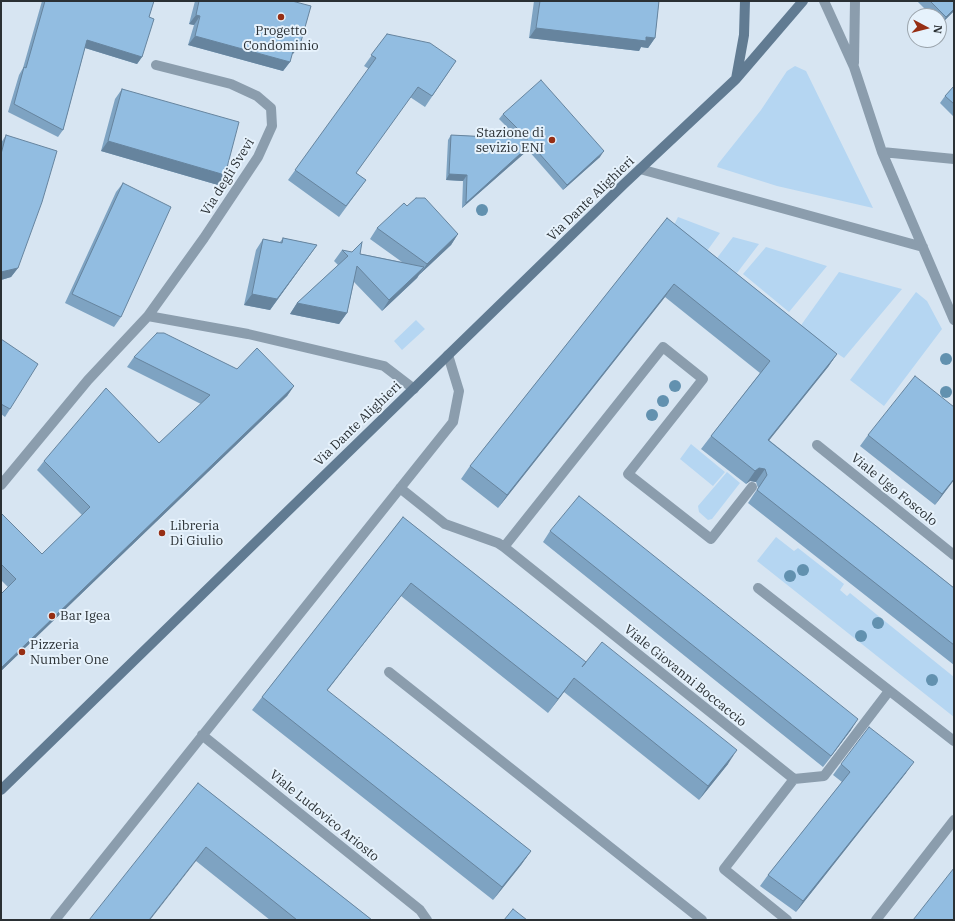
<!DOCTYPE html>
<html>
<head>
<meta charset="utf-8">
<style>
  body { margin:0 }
  #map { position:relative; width:955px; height:921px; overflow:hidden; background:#d7e5f2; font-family:"IBM Plex Serif",serif }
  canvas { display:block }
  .frame { position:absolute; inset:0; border:2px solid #2a3034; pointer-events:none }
  .north { position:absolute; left:907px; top:8px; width:40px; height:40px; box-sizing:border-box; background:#e6f2fc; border:1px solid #9ba4ac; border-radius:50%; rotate:97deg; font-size:11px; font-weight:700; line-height:16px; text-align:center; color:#2a3034 }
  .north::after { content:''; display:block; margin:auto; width:14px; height:18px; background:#962e14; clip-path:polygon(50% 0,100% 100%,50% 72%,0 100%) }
</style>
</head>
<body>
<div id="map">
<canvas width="955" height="921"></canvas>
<div class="frame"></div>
<div class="north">N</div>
</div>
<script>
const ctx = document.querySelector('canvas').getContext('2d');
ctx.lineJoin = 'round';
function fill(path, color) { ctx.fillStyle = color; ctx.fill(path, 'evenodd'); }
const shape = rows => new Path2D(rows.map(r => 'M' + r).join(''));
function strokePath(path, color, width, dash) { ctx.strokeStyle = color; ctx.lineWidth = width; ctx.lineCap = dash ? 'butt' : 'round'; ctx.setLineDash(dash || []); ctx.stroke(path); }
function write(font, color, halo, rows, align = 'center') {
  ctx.font = font + ' "IBM Plex Serif",serif'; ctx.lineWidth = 4; ctx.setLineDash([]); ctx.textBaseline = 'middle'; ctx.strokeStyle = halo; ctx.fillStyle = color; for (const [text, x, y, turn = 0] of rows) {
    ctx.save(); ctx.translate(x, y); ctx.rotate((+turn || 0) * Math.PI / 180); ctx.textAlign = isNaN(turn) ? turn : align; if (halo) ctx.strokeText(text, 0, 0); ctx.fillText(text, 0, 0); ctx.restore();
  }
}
fill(shape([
  [795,66,806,71,873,208,777,186,717,167,718,164,761,110,787,71],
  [678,217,720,233,707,251,674,225],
  [733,237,759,244,737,273,717,258],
  [766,247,827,266,789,312,743,274],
  [839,272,902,289,844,358,799,328],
  [916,292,927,301,942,329,884,406,850,380],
  [416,320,425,329,402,350,394,341],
  [691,444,725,472,713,486,680,459],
  [727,472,740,483,712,519,708,520,699,512,698,506],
  [776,537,794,551,798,548,844,584,840,590,847,596,850,593,954,677,954,717,757,561]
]), '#b5d6f2');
strokePath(shape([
  [824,1,854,67,882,152,954,320],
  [854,63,855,1],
  [882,152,954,159],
  [640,169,923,247],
  [148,316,204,238,258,157,272,126,271,108,257,96,231,84,156,65],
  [817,445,954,555],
  [1,485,88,380,148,316,248,334,384,366,414,389],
  [400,488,445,524,498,543,504,547,794,779,724,869,787,920],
  [504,547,663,347,703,379,628,474,711,539,752,487],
  [758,588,954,741],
  [389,672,702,920],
  [202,735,420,910,427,920],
  [794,779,824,776,889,691],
  [55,920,453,422,459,391,448,355],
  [876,920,954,820]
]), '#8b9dad', 10);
strokePath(shape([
  [736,79,744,35,745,1],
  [1,790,624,184,736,79,803,1]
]), '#617b92', 10);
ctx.fillStyle = '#6291af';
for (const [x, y] of [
  [482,210],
  [946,359],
  [675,386],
  [946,392],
  [663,401],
  [652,415],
  [803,570],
  [790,576],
  [878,623],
  [861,636],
  [932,680]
]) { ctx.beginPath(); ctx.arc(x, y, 6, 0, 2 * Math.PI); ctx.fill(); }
fill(shape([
  [42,1,154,1,149,17,142,57,137,64,85,48,63,130,58,137,8,112,19,75,23,68],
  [195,1,292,1,293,54,292,54,290,62,283,71,188,45,194,25,189,24],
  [534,1,659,1,655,38,648,48,641,47,639,51,529,38],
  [917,1,954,1,954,11,940,25,939,23,939,16,932,16],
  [387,34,456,61,425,107,410,97,356,173,366,180,339,217,288,180,369,69,364,66],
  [954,86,954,117,940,103,945,96],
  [122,89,225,175,218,185,101,151,115,99],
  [503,114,600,157,563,190,528,150,462,208,463,181,446,180,448,140,451,135,518,138,499,119],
  [6,135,18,268,11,277,1,280,1,143],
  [123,183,121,317,114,327,65,303,116,192],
  [407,206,458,234,451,245,419,275,417,278,382,311,354,282,347,313,339,324,290,314,297,303,338,265,334,261,342,250,402,262,370,239,377,228],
  [667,218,837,354,828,367,769,440,954,588,954,665,748,503,758,488,756,482,750,481,746,484,701,449,711,436,760,373,665,297,498,508,461,479,470,466],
  [283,238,317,245,270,310,244,305,256,250,263,239,280,242],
  [1,339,10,409,5,417,1,414],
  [134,357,237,369,294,386,287,396,1,671,1,594,8,587,1,580,1,513,42,554,82,515,37,470,44,461,159,443,201,404,127,367],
  [954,407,954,480,935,505,860,446,868,435],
  [403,517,586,662,728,764,699,800,564,692,548,713,401,596,327,691,531,851,521,865,493,900,252,710,262,697],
  [550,531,851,730,823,767,543,542],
  [841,764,906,773,796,912,760,886,768,875,842,782,833,775],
  [198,783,372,920,270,920,196,861]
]), '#7ea3c2');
fill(shape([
  [954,9,954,11,940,25,946,17],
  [196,15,200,16,194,25,189,24],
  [536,28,646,37,655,38,648,48,641,47,639,51,529,38],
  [195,36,290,62,283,71,188,45],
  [87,40,142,57,137,64,82,47],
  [295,44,300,45,293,54,288,54],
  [108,141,225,175,218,185,101,151],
  [531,144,528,150,462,208,466,203],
  [604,151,600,157,563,190,567,185],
  [449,174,467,175,463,181,446,180],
  [458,234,451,245,419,275,427,264],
  [317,245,270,310,244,305,252,294],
  [424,267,417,278,382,311,389,300],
  [18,268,11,277,1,280,1,272],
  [674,284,665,297,498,508,507,495],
  [297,303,347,313,339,324,290,314],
  [837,354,828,367,759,453,768,440],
  [294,386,287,396,1,671,1,668],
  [759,468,765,469,756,482,750,481,746,484,755,471],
  [954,479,954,480,935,505,942,494],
  [411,583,401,596,317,703,327,690],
  [574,678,564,692,548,713,558,699],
  [858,719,851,730,823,767,831,756],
  [737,750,728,764,699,800,708,786],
  [914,762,906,773,796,912,803,901],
  [206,847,196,861,150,920,149,920],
  [531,851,521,865,493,900,502,887]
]), '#66849e');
const building = shape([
  [45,1,154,1,149,17,154,19,142,57,87,40,63,130,14,104,24,67,26,68,45,1],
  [199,1,292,1,311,6,300,45,295,44,290,62,195,36,200,16,196,15,199,1],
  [540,1,659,1,655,38,646,37,646,41,536,28,540,1],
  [930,1,954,1,954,9,946,17,930,1],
  [387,34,430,43,456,61,432,96,418,87,356,173,366,180,346,206,295,170,376,58,371,55,387,34],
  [541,80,604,151,567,185,531,144,466,203,467,175,449,174,451,135,528,139,503,114,541,80],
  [954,86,954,104,945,96,954,86],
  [122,89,239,122,225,175,108,141,122,89],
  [6,135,57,151,42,202,18,268,1,272,1,154,6,135],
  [123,183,171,207,121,317,72,294,123,183],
  [416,198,425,198,458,234,427,264,377,228,404,203,407,206,416,198],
  [667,218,837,354,768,440,954,588,954,645,757,490,767,475,765,469,759,468,755,471,711,436,770,361,674,284,507,495,470,466,667,218],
  [283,238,317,245,277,299,252,294,263,239,282,243,283,238],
  [362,242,360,254,424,267,389,300,357,266,347,313,297,303,348,256,342,250,352,252,362,242],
  [157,333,164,333,237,369,257,348,294,386,1,668,1,594,16,579,1,564,1,513,42,554,90,507,44,461,106,388,159,443,210,395,134,357,157,333],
  [1,339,38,364,10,409,1,404,1,339],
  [915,376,954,407,954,479,942,494,868,435,915,376],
  [579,496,858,719,831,756,550,531,579,496],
  [403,517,586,662,582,667,602,642,737,750,708,786,574,678,558,699,411,583,327,690,531,851,502,887,262,697,403,517],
  [869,727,914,762,803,901,768,875,850,772,841,764,869,727],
  [198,783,372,920,297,920,206,847,149,920,89,920,198,783],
  [954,868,954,920,913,920,954,868],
  [513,909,527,920,504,920,513,909]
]);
fill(building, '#92bde1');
strokePath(building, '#66849e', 1);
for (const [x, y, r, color] of [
  [281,17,4,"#962e14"],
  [552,140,4,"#962e14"],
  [162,533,4,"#962e14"],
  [52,616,4,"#962e14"],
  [22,652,4,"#962e14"]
]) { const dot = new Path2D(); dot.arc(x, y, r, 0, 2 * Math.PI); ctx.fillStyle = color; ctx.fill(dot); strokePath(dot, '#e6f2fc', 1.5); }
write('13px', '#2a3034', '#e6f2fc', [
  ["Progetto",281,31,"center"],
  ["Condominio",281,46,"center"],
  ["Stazione di",544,133,"right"],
  ["sevizio ENI",544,148,"right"],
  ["Libreria",170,526],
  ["Di Giulio",170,541],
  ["Bar Igea",60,616],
  ["Pizzeria",30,645],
  ["Number One",30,660]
], 'left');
write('13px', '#2a3034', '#e6f2fc', [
  ["Via degli Svevi",228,177,-58],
  ["Via Dante Alighieri",591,199,-44],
  ["Via Dante Alighieri",358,424,-44],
  ["Viale Ugo Foscolo",894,490,39],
  ["Viale Giovanni Boccaccio",685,676,39],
  ["Viale Ludovico Ariosto",324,816,39]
]);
</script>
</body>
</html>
